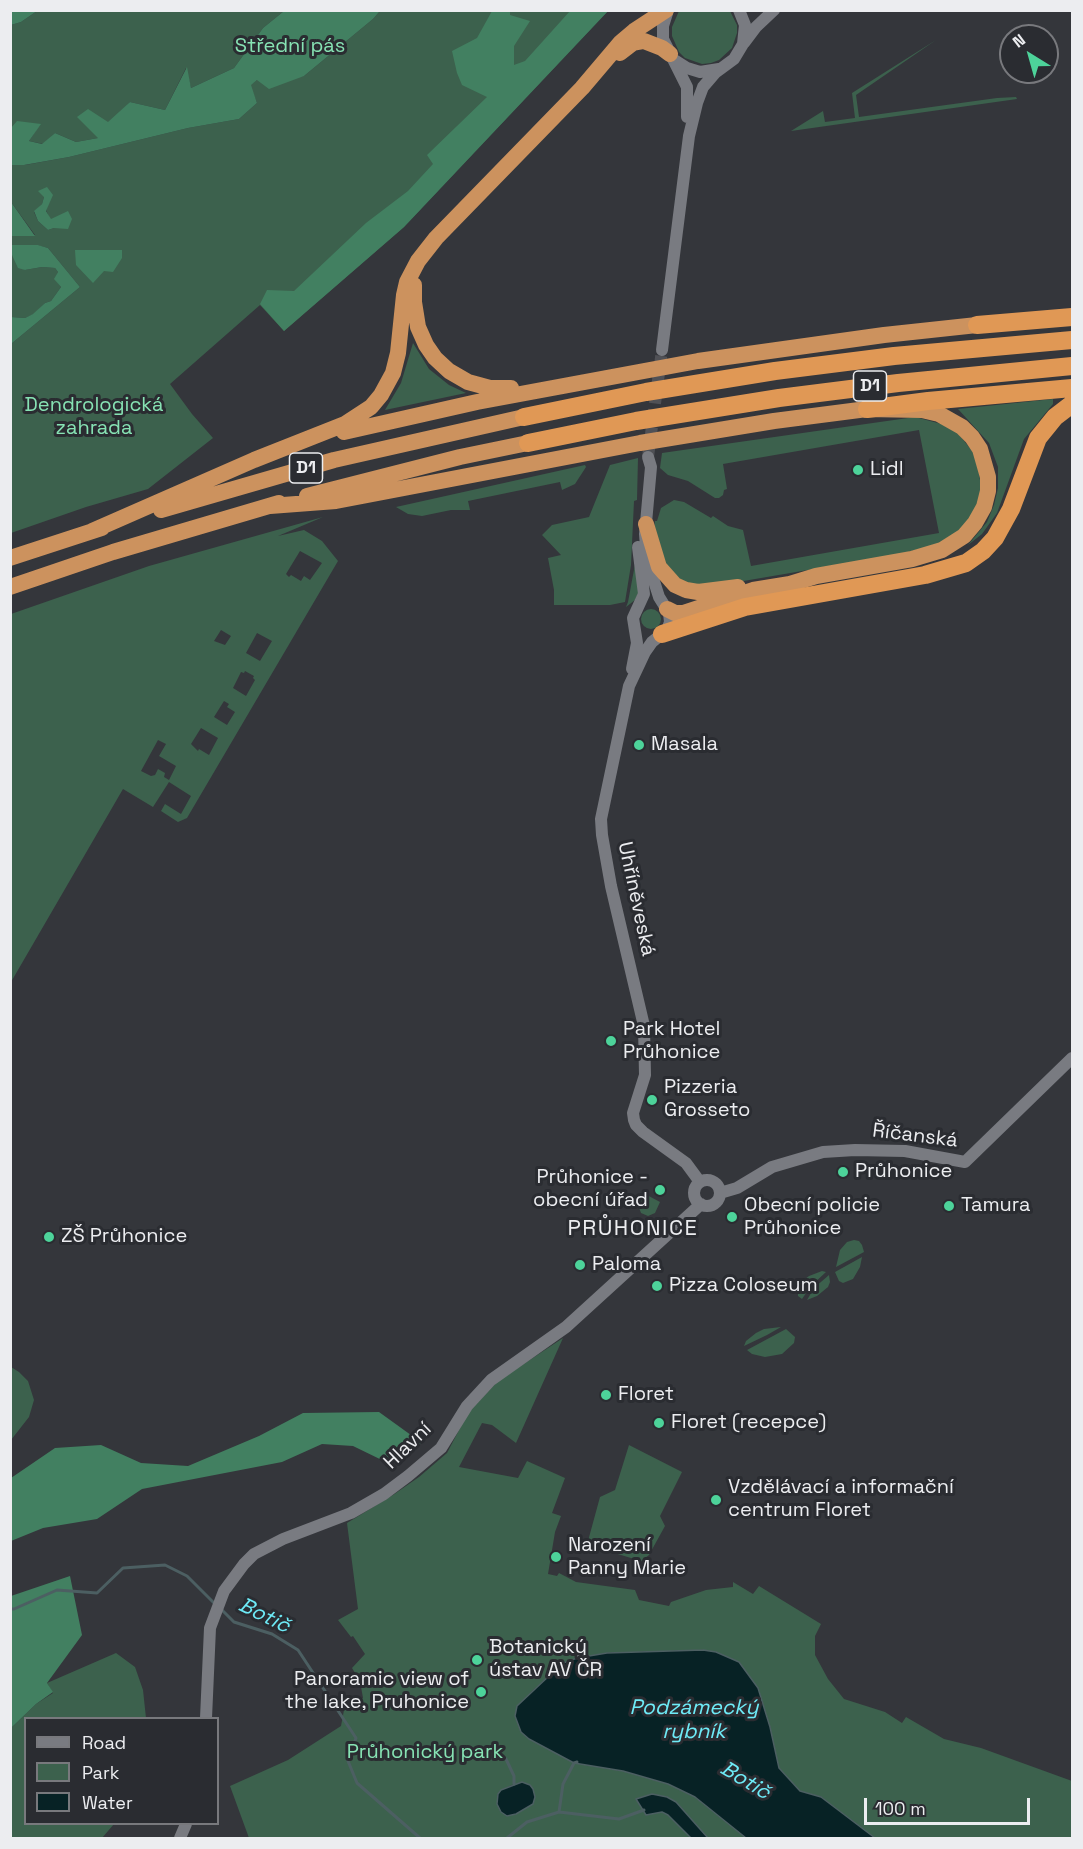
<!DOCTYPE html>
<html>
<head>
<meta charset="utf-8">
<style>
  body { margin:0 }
  #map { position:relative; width:1083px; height:1849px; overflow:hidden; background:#34363b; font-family:"Space Grotesk",sans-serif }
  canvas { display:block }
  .frame { position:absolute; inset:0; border:12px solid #ecedf0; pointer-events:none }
  .legend { position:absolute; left:24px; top:1717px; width:195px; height:108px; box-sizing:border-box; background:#2a2c31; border:2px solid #78797d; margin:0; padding:8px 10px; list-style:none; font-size:18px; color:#ecedf0 }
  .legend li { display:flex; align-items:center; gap:12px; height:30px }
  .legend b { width:30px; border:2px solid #78797d }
  .north { position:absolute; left:999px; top:24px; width:60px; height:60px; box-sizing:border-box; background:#2a2c31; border:2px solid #78797d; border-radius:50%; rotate:323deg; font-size:16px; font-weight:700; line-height:24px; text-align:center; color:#ecedf0 }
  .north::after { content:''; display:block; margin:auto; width:21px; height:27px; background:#4dd39a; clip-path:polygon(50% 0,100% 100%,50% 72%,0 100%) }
  .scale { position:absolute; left:864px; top:1798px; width:166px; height:27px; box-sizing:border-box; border:3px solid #ecedf0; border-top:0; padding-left:8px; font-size:18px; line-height:21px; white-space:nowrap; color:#ecedf0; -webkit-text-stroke:4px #2a2c31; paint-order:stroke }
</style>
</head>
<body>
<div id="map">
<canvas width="1083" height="1849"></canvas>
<div class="frame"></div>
<ul class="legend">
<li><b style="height:8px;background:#797b81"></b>Road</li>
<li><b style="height:16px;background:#3c614d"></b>Park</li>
<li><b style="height:16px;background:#072225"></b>Water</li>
</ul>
<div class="north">N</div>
<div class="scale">100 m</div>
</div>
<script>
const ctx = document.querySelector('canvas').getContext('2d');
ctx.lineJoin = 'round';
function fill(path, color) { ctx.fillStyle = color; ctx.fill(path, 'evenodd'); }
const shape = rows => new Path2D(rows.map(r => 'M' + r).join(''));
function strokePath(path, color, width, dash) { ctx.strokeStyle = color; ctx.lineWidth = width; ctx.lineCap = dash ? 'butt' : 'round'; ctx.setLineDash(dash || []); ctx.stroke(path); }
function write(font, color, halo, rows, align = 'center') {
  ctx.font = font + ' "Space Grotesk",sans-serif'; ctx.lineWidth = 6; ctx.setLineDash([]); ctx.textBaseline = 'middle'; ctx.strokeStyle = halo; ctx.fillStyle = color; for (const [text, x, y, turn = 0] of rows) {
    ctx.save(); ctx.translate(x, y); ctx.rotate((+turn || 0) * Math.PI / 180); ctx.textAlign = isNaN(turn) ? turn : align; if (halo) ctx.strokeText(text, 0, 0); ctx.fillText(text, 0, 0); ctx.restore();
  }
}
fill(shape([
  [37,11,308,11,307,12,284,11,263,28,234,68,191,88,186,68,165,110,130,102,98,138,76,142,55,133,43,144,29,141,40,124,11,128,11,25,21,22],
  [380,11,608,11,404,227,284,331,260,305,170,384,192,414,213,438,148,489,86,507,11,533,11,344,80,287,48,248,37,245,11,245,11,236,35,235,11,202,10,165,25,165,69,157,188,128,239,119,257,103,250,85,257,80,304,76,373,19],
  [52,195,46,210,54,228,48,230,38,221,34,212,42,204,44,197],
  [679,11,730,11,737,25,737,33,732,48,719,60,711,63,702,64,685,58,679,52,672,36,672,27],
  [936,40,856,95,859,117,997,98,1016,97,1017,99,791,131,823,111,825,122,855,118,852,93],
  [10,253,25,270,42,267,55,268,58,272,55,279,61,287,51,301,45,303,34,314,25,318,11,317],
  [413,343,429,369,449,385,466,393,385,410,401,383],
  [1053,399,1053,404,1024,439,997,513,982,534,968,545,987,522,994,505,998,488,998,467,989,443,958,409],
  [915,417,953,427,977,457,982,496,965,527,936,545,896,555,720,585,689,586,665,567,654,528,655,521,657,521,661,508,674,500,684,502,711,518,713,516,728,526,743,530,751,566,939,533,919,430,723,464,727,489,724,490,723,495,719,498,715,498,688,481,668,475,660,468,662,453],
  [638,458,637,500,634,501,631,565,625,602,610,605,554,605,554,590,548,558,561,555,542,535,552,525,589,517,610,465],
  [585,465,586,467,575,484,562,490,560,482,468,501,470,510,451,510,422,516,408,514,396,507],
  [323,517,278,536,304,530,322,541,338,561,187,818,178,822,161,811,165,804,181,814,191,796,169,782,153,807,123,789,11,982,11,614,149,566],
  [300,551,322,563,310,580,304,576,301,581,291,575,289,577,286,574],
  [221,630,231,636,225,645,214,641],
  [257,633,272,641,260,661,246,653],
  [245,671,254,676,253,678,255,680,246,696,233,688,241,672,244,673],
  [224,701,229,704,227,707,235,712,227,725,214,717],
  [201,728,218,738,209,755,199,749,198,751,191,744],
  [158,740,166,744,159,756,176,766,169,780,164,777,165,773,158,769,155,775,151,776,141,771],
  [636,559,639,592,635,600,626,607,628,602],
  '641 619a10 10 0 1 1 20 0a10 10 0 1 1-20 0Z',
  [645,1194,660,1202,655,1213,648,1216,641,1213,638,1205],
  [854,1240,859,1241,862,1245,864,1252,836,1267,840,1250,847,1242],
  [862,1257,860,1267,853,1279,843,1283,839,1281,835,1272],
  [822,1271,826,1272,811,1286,802,1299,798,1296,798,1288,801,1282,809,1276],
  [829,1275,830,1282,828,1287,817,1296,807,1300,814,1288],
  [781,1327,767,1335,744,1346,746,1341,756,1333,764,1329],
  [786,1329,795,1337,794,1343,782,1354,765,1357,752,1354,747,1350],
  [563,1338,516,1443,492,1425,482,1423,459,1467,518,1478,527,1461,565,1478,552,1513,561,1516,555,1532,548,1574,557,1576,559,1573,576,1582,635,1590,639,1600,669,1606,671,1602,706,1590,733,1587,733,1582,753,1594,759,1586,821,1624,815,1636,815,1655,828,1679,844,1699,885,1712,902,1723,906,1717,944,1739,981,1748,1072,1781,1072,1838,875,1838,821,1797,800,1791,779,1768,770,1727,758,1688,739,1662,703,1650,607,1653,558,1666,550,1675,531,1692,515,1716,521,1732,529,1739,574,1763,623,1771,668,1784,695,1797,746,1838,708,1838,676,1802,661,1812,668,1815,691,1838,249,1838,230,1786,288,1760,341,1726,344,1710,363,1698,360,1681,352,1668,365,1654,353,1636,351,1637,338,1620,358,1609,347,1523,393,1495,419,1477,447,1453,468,1413,498,1381],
  [514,1784,501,1812,501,1790],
  [11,1367,19,1372,28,1381,34,1400,29,1417,11,1440],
  [629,1445,682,1472,660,1516,665,1526,649,1555,641,1561,591,1546,588,1541,600,1497,615,1490],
  [116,1653,135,1667,143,1690,146,1718,26,1718,26,1824,114,1824,102,1838,11,1838,11,1728,36,1704,53,1693,47,1683]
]), '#3c614d');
fill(shape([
  [11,10,37,10,37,11,21,22,11,25],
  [308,10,380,11,373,19,304,76,269,89,257,80,251,85,257,103,239,119,188,128,69,157,24,165,11,165,11,128,17,121,41,124,29,141,42,144,55,133,76,142,98,138,77,117,88,109,108,122,130,102,165,110,187,67,191,88,234,68,263,28,284,11,306,12],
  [492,11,510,11,510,15,530,21,514,46,514,65,525,61,570,11,608,11,404,227,284,331,260,304,267,290,294,291,366,223,408,191,433,164,427,155,487,97,462,85,457,73,452,51,477,38],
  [47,187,53,195,46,211,51,219,68,211,72,219,68,229,54,228,48,230,38,221,34,211,42,204,44,197,38,191],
  [10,202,11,202,35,236,11,236],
  [11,245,38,245,48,248,80,287,11,344,11,317,25,318,33,314,45,303,51,301,61,287,54,279,58,272,55,268,42,267,25,270,18,268,11,253],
  [75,250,122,250,122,258,113,272,104,271,93,283,76,265],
  [379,1412,422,1443,388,1463,353,1446,322,1444,282,1462,142,1489,97,1519,43,1528,11,1541,11,1478,55,1448,101,1445,141,1463,188,1466,259,1436,303,1413],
  [70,1576,82,1635,47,1683,53,1692,36,1704,11,1728,11,1596]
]), '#428061');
const water = shape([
  [703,1650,716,1652,739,1662,758,1688,770,1727,779,1768,800,1791,821,1797,875,1838,746,1838,695,1797,668,1784,623,1771,574,1763,529,1739,521,1732,515,1716,517,1706,550,1675,558,1665,577,1658,607,1653,703,1650],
  [522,1782,530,1785,533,1789,535,1797,533,1804,516,1814,507,1816,501,1812,497,1804,498,1794,501,1790,522,1782],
  [652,1794,667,1797,676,1802,708,1838,691,1838,668,1815,662,1812,646,1815,636,1799,652,1794]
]);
fill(water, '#072225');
strokePath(water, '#4c5f62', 1.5);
strokePath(shape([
  [10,1609,14,1609,57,1590,97,1593,123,1568,165,1565,187,1576,216,1605],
  [221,1609,234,1622,272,1634,298,1650,356,1738,348,1761,357,1783,420,1838],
  [506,1759,514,1776,514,1784],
  [559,1812,563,1784,574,1763,577,1762],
  [507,1838,527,1822,559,1812,619,1819,644,1810]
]), '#4c5f62', 3);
strokePath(shape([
  [648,457,662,350]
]), '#505156', 12, [12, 6]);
strokePath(shape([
  [668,10,663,26,663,39,687,87,687,117],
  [744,43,756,27,774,10],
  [676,61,687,68,700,72,719,69],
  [662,350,689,136,697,103,703,87,715,73,734,59,743,44,745,25,739,10],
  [648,457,651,467,645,534,647,559,659,597,669,613,670,622,667,630,652,642,645,652,629,686,601,819,602,835,611,886,644,1026,645,1075,633,1113,634,1120,636,1125,643,1132,686,1163,700,1182],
  [632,669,637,643,633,618,644,594,638,547],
  '694 1193a13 13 0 1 1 26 0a13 13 0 1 1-26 0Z',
  [720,1193,737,1188,772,1167,823,1152,855,1150,905,1151,965,1162,1072,1058],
  [206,1718,210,1628,224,1591,244,1564,254,1554,283,1539,351,1513,384,1494,408,1476,441,1448,467,1406,491,1380,566,1327,701,1204],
  [180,1838,186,1824]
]), '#797b81', 12);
strokePath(shape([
  [620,53,633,43,644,41,662,48,670,54],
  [414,285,414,302,418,327,426,345,435,358,449,371,468,382,490,388,511,388],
  [344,432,477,402,698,361,884,335,977,325],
  [307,496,460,457,528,443],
  [270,506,336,501,640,443,774,421,867,409,922,410,939,414,962,427,972,437,980,449,988,477,988,491,984,507,975,523,964,536,942,550,912,559,816,576,790,584,753,590,683,613,675,613,667,609],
  [161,510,334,460,524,417],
  [646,524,659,567,675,585,686,590,698,592,738,587],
  [92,531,254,460,345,424,371,407,381,395,393,373,398,353,404,295,407,282,418,261,436,238,582,88,621,42,634,31,666,10],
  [10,558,102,528],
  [10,587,113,552,279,503]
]), '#cc925e', 16);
strokePath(shape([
  [977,325,1072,317],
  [867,409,928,401,1072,388],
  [524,417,646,392,775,371,894,356,1072,340],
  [528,443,636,421,779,398,898,383,1072,366],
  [662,634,745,607,925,575,966,563,983,551,995,538,1011,509,1038,438,1055,417,1072,404]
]), '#e09855', 18);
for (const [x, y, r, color] of [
  [858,470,6,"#4dd39a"],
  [639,745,6,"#4dd39a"],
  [611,1041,6,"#4dd39a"],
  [652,1100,6,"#4dd39a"],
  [843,1172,6,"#4dd39a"],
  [660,1190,6,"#4dd39a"],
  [949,1206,6,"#4dd39a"],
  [732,1217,6,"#4dd39a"],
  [49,1237,6,"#4dd39a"],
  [580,1265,6,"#4dd39a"],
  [657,1286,6,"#4dd39a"],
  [606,1395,6,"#4dd39a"],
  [659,1423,6,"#4dd39a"],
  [716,1500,6,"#4dd39a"],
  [556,1557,6,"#4dd39a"],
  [477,1660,6,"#4dd39a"],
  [481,1692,6,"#4dd39a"]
]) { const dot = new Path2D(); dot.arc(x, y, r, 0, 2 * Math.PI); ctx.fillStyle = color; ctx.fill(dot); strokePath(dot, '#2a2c31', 2); }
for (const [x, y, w] of [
  [870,386,33],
  [306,468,33]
]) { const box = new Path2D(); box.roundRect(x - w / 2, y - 15, w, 30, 4.5); ctx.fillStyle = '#2a2c31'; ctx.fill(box); strokePath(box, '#ecedf0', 1.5); }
write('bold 18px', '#ecedf0', null, [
  ["D1",870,386],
  ["D1",306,468]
]);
write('20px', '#87e3b4', '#2a2c31', [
  ["Střední pás",290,47],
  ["Dendrologická",94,406],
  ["zahrada",94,429],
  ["Průhonický park",425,1753]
]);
write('20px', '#ecedf0', '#2a2c31', [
  ["Lidl",870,470],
  ["Masala",651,745],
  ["Park Hotel",623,1030],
  ["Průhonice",623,1053],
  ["Pizzeria",664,1088],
  ["Grosseto",664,1111],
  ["Průhonice",855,1172],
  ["Průhonice -",648,1178,"right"],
  ["obecní úřad",648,1201,"right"],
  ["Obecní policie",744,1206],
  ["Průhonice",744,1229],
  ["Tamura",961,1206],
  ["ZŠ Průhonice",61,1237],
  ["Paloma",592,1265],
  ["Pizza Coloseum",669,1286],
  ["Floret",618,1395],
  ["Floret (recepce)",671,1423],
  ["Vzdělávací a informační",728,1488],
  ["centrum Floret",728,1511],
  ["Narození",568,1546],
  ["Panny Marie",568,1569],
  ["Botanický",489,1648],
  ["ústav AV ČR",489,1671],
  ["Panoramic view of",469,1680,"right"],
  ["the lake, Pruhonice",469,1703,"right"]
], 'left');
write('20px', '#ecedf0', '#2a2c31', [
  ["Uhříněveská",636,899,78],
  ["Říčanská",915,1136,7],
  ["Hlavní",408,1446,-44]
]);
write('italic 21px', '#6eebf7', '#2a2c31', [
  ["Botič",264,1616,26],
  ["Podzámecký",694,1708],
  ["rybník",694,1732],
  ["Botič",745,1781,31]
]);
ctx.letterSpacing = '1.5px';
write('22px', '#ecedf0', '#2a2c31', [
  ["PRŮHONICE",633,1229]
]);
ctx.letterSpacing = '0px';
</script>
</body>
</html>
